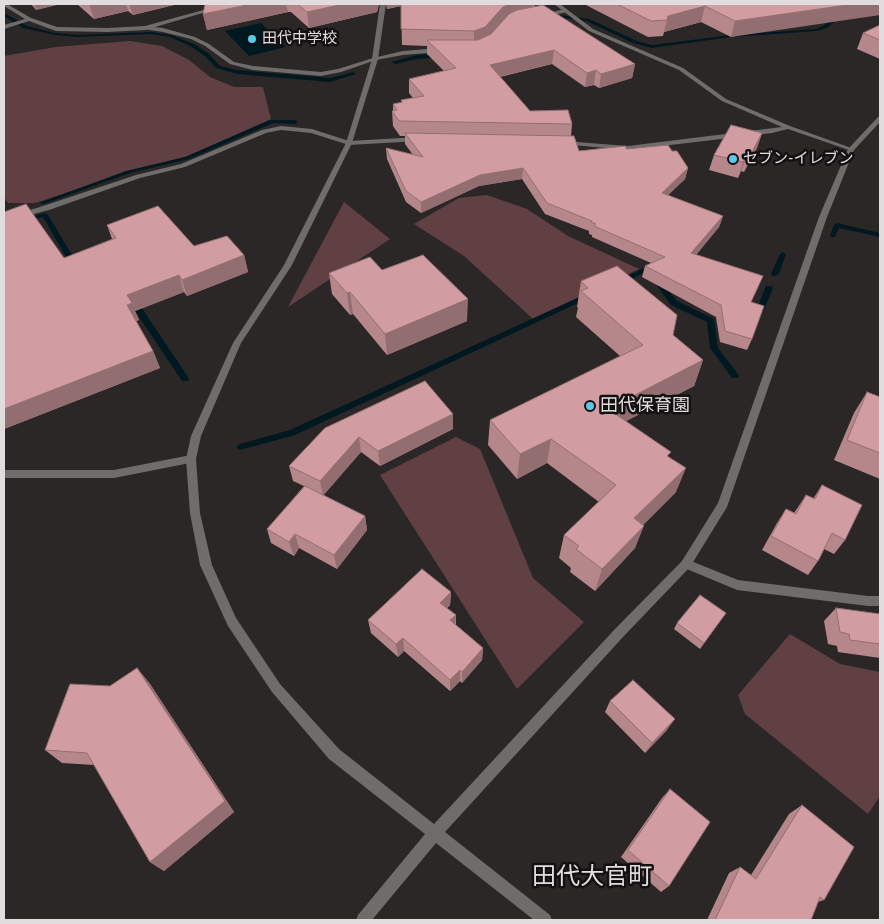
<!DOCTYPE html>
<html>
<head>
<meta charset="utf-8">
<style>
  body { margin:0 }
  #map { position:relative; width:884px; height:924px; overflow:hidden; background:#2c2727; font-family:"PT Sans",sans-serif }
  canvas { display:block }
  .frame { position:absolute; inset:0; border:5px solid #e1ddde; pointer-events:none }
</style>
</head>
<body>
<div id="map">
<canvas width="884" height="924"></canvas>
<div class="frame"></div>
</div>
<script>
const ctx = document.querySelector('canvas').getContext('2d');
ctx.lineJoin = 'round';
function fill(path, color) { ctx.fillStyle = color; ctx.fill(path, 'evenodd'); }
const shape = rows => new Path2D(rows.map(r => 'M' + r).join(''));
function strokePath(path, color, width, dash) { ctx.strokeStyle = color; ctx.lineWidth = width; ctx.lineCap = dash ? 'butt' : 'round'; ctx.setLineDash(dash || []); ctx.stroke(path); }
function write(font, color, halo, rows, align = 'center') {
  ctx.font = font + ' "PT Sans","Noto Sans JP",sans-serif'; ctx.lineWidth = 5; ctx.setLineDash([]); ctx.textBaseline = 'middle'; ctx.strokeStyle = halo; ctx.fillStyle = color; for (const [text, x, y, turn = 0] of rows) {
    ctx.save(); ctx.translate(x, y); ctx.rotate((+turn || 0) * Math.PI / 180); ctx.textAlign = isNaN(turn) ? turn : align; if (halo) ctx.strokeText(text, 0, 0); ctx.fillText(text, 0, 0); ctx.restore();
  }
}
fill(shape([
  [130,41,162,46,189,60,210,77,234,87,263,87,271,119,189,156,132,171,35,203,8,203,4,197,4,56,56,47],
  [487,195,527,209,568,236,639,269,533,319,464,256,414,224,459,198],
  [344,202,390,239,288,307],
  [456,437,480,449,533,578,584,622,517,689,380,475],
  [790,634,840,664,880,672,880,796,868,814,745,714,738,695]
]), '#614044');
fill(shape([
  [261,23,286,47,249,56,225,31]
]), '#001820');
fill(shape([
  [4,13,27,26,55,33,78,35,151,32,171,35,194,44,209,54,220,66,237,70,330,78,353,72,356,74,330,82,237,74,216,68,205,56,190,46,170,37,151,34,78,37,55,35,23,28,4,16,4,13],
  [838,14,842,15,827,28,817,31,731,37,652,48,633,43,586,21,559,17,550,19,548,18,559,15,589,19,637,41,652,45,731,35,816,29,823,26,838,14],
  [441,54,444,56,443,57,417,59,395,64,392,62,417,55,441,54],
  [270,120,295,120,298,122,295,124,273,123,189,159,130,173,44,204,39,203,126,171,185,157,270,120],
  [45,213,48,215,75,260,79,263,78,265,70,264,43,217,4,227,4,223,45,213],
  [837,223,880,233,880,237,839,228,835,237,831,237,830,236,834,225,837,223],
  [783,252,786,254,779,274,775,276,773,276,771,274,780,254,783,252],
  [642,269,654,272,677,301,714,319,718,348,738,374,739,376,738,378,732,378,710,348,707,322,671,305,650,276,643,273,624,283,621,283,617,281,642,269],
  [766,286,772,286,773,288,763,312,759,314,752,313,752,309,757,309,766,286],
  [586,294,592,294,593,296,295,435,240,450,236,447,240,444,290,430,586,294],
  [129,298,135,298,188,377,189,379,188,381,182,381,129,302,129,298]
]), '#001820');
fill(shape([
  [565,9,568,11,567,12,543,17,540,15,565,9],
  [145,26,163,28,195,37,209,44,234,62,253,66,321,72,338,69,373,58,403,51,439,48,442,50,439,52,403,55,376,60,341,72,321,76,253,70,230,64,205,46,191,39,163,32,143,29,143,27,145,26]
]), '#6f6c6c');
fill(shape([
  [4,4,7,4,31,18,57,27,108,28,145,26,225,4,233,4,145,30,108,32,56,31,29,21,4,29,4,25,25,19,4,6,4,4],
  [554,4,560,4,593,29,683,68,726,99,790,126,854,149,849,150,788,129,772,133,628,150,561,144,561,142,563,141,628,146,782,127,722,101,679,70,589,31,554,4],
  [281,126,312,129,349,141,419,137,422,139,419,141,349,145,311,133,281,130,266,133,185,167,140,178,49,210,4,222,4,218,43,206,136,175,181,164,262,130,281,126],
  [191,455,195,456,196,459,195,462,114,478,4,478,4,470,114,470,191,455],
  [686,559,738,580,868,596,880,596,880,606,868,606,737,590,682,567,680,564,682,561,686,559]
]), '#6f6c6c');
fill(shape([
  [380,4,386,4,378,59,352,143,292,265,241,343,201,436,196,459,200,513,212,565,236,618,280,684,339,749,434,824,615,629,682,561,718,503,819,217,848,149,878,117,880,116,880,122,854,150,827,217,727,507,690,567,623,637,445,832,550,915,552,920,534,920,436,843,372,920,356,920,358,915,425,834,329,759,272,692,228,626,200,565,190,513,186,459,191,436,233,343,284,265,346,143,372,59,380,4]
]), '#6f6c6c');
fill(shape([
  [31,4,60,4,36,10],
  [77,4,178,4,133,15,128,11,94,19],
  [205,4,379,4,377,12,309,28,291,12,288,12,207,30,203,14],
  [386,4,535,4,534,7,635,64,632,78,599,88,594,85,585,87,552,64,500,77,530,111,572,124,571,136,579,151,627,149,672,151,688,168,685,179,668,195,723,216,719,227,696,255,763,276,751,302,752,339,747,350,720,342,716,317,642,277,645,266,651,263,592,237,592,235,589,234,589,231,545,214,522,179,479,186,421,213,406,202,387,159,386,148,413,155,405,144,405,136,400,136,393,126,392,111,393,111,393,104,401,103,401,100,413,98,409,93,409,79,444,71,427,54,427,46,402,45,401,6,387,9],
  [584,4,880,4,731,37,701,22,664,32,663,36,648,37],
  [880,25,880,59,857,49,863,33],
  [762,133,757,148,744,172,741,171,738,178,709,170,714,155],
  [4,212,64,258,112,239,107,225,194,246,244,255,248,272,187,296,184,292,135,311,139,320,136,321,153,351,160,368,4,429],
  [382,270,467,321,387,355,353,314,350,315,332,294,329,273],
  [581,281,673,335,703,360,694,386,626,421,669,457,676,492,643,525,635,548,595,591,570,572,571,568,559,558,564,535,599,502,547,463,517,479,488,445,490,420,620,356,576,317,578,308,577,307],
  [867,392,880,397,880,479,834,460,854,413],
  [453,414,453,429,380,466,361,452,323,495,365,516,367,530,337,569,299,548,294,556,271,543,267,529,304,486,293,481,289,466,325,428],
  [822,485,845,540,834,554,824,549,818,561,808,575,762,550,777,523,786,509,794,513,806,495,813,499],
  [451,592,450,605,447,608,456,615,456,625,483,648,482,660,462,683,460,681,450,691,404,651,398,657,371,633,368,620],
  [836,608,880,614,880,658,838,652,837,646,828,644,824,621],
  [726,613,700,649,674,629,677,623],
  [137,668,150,684,234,812,164,871,150,862,94,765,62,763,45,750,110,686],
  [610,701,667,730,645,753,605,712],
  [670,789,669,886,661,892,621,857,662,798],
  [802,805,824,900,818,902,811,920,707,920,729,873,740,867,751,875,789,814]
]), '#b5878b');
fill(shape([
  [34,4,60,4,36,10],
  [89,4,126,4,128,11,94,19],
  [129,4,178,4,133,15],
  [252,4,286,4,288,12,207,30,203,14],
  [344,4,379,4,377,12,309,28,307,12],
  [387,4,401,4,401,6,387,9],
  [509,4,535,4,534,13,484,43,474,47,474,31,503,7],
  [854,4,880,4,880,15,731,37,735,21],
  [705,6,701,22,664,32,668,16],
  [554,50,552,64,489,79,490,65],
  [635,64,632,78,599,88,601,74],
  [596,70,594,85,585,87,587,73],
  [762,133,757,148,744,172,750,156],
  [747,155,741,171,738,178,743,162],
  [523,168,522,179,479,186,421,213,421,202,480,175],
  [688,168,685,179,659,204,662,193],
  [723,216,719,227,687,265,691,253],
  [244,255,248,272,187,296,182,280],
  [179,275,184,292,135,311,139,320,134,321,127,305,127,295],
  [350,292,353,314,350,315,347,293],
  [468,299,467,321,387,355,385,334],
  [153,351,160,368,4,429,4,409],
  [703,360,694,386,601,434,608,409],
  [453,414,453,429,380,466,378,451],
  [359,437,361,452,323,496,320,481],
  [551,439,547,463,517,479,520,454],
  [686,468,676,492,626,542,634,518],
  [365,516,367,530,337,569,334,555],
  [644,526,635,548,595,591,602,569],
  [295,534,299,548,294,556,289,542],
  [451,592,450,605,440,615,440,603],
  [456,615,455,628,450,620],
  [403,638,404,651,398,657,396,644],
  [483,648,482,660,462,683,462,672],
  [137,668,150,684,234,812,164,871,150,862],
  [460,670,460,681,450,691,450,680],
  [675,719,667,730,645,753,652,743]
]), '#936e71');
const building = shape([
  [205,4,252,4,203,14,205,4],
  [297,4,344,4,307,12,297,4],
  [401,4,509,4,503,7,485,27,474,31,401,29,401,4],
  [617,4,854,4,735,21,705,6,668,16,667,20,651,21,617,4],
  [543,5,635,64,601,74,596,70,587,73,554,50,490,65,530,111,568,110,572,124,399,121,392,111,397,110,393,104,403,102,401,100,424,96,409,79,456,68,427,40,478,40,491,34,509,14,517,10,543,5],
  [880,25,880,40,863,33,880,25],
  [731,125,762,133,750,156,747,155,743,162,714,155,731,125],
  [405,133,574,136,579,151,625,146,627,149,668,145,672,151,677,151,688,168,662,193,723,216,691,253,763,276,751,302,764,306,752,339,725,331,721,305,645,266,665,257,594,226,596,224,591,222,592,221,547,203,523,168,480,175,421,202,406,191,386,148,423,157,405,133],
  [26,204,64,258,116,238,107,225,158,206,194,246,227,236,244,255,182,280,179,275,127,295,132,303,127,305,153,351,4,409,4,212,26,204],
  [423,255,468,299,385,334,350,292,347,293,329,273,370,257,382,270,423,255],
  [617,266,677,315,673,335,703,360,608,409,671,452,667,456,686,468,634,518,644,526,602,569,576,549,579,546,564,535,616,485,551,439,520,454,490,420,643,345,581,291,588,288,581,281,617,266],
  [425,381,453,414,378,451,359,437,320,481,289,466,325,428,425,381],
  [867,392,880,397,880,453,847,440,867,392],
  [822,485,862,505,845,540,832,533,818,561,771,536,786,509,796,514,806,495,815,499,822,485],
  [305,486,365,516,334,555,295,534,289,542,267,529,305,486],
  [422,569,451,592,440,603,456,615,450,620,483,648,462,672,460,670,450,680,403,638,396,644,368,620,422,569],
  [700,595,726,613,704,643,677,623,700,595],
  [836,608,880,614,880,644,850,640,849,634,840,632,836,608],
  [137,668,225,801,150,862,87,753,45,750,70,684,110,686,137,668],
  [633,680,675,719,652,743,610,701,633,680],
  [670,789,710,822,669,886,628,850,670,789],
  [802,805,854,847,824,900,820,897,811,920,715,920,740,867,756,879,802,805]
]);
fill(building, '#d29da2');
strokePath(building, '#936e71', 1);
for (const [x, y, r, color] of [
  [252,39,5,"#5cc7e8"],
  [733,159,5,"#5cc7e8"],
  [590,406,5,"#5cc7e8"]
]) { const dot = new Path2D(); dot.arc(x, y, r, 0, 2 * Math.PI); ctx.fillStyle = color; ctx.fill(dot); strokePath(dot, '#131011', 2); }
write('15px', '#e1ddde', '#131011', [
  ["田代中学校",262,39],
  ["セブン-イレブン",743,159]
], 'left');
write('18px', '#e1ddde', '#131011', [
  ["田代保育園",600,406]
], 'left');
write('24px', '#e1ddde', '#131011', [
  ["田代大官町",592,877]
]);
</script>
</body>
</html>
